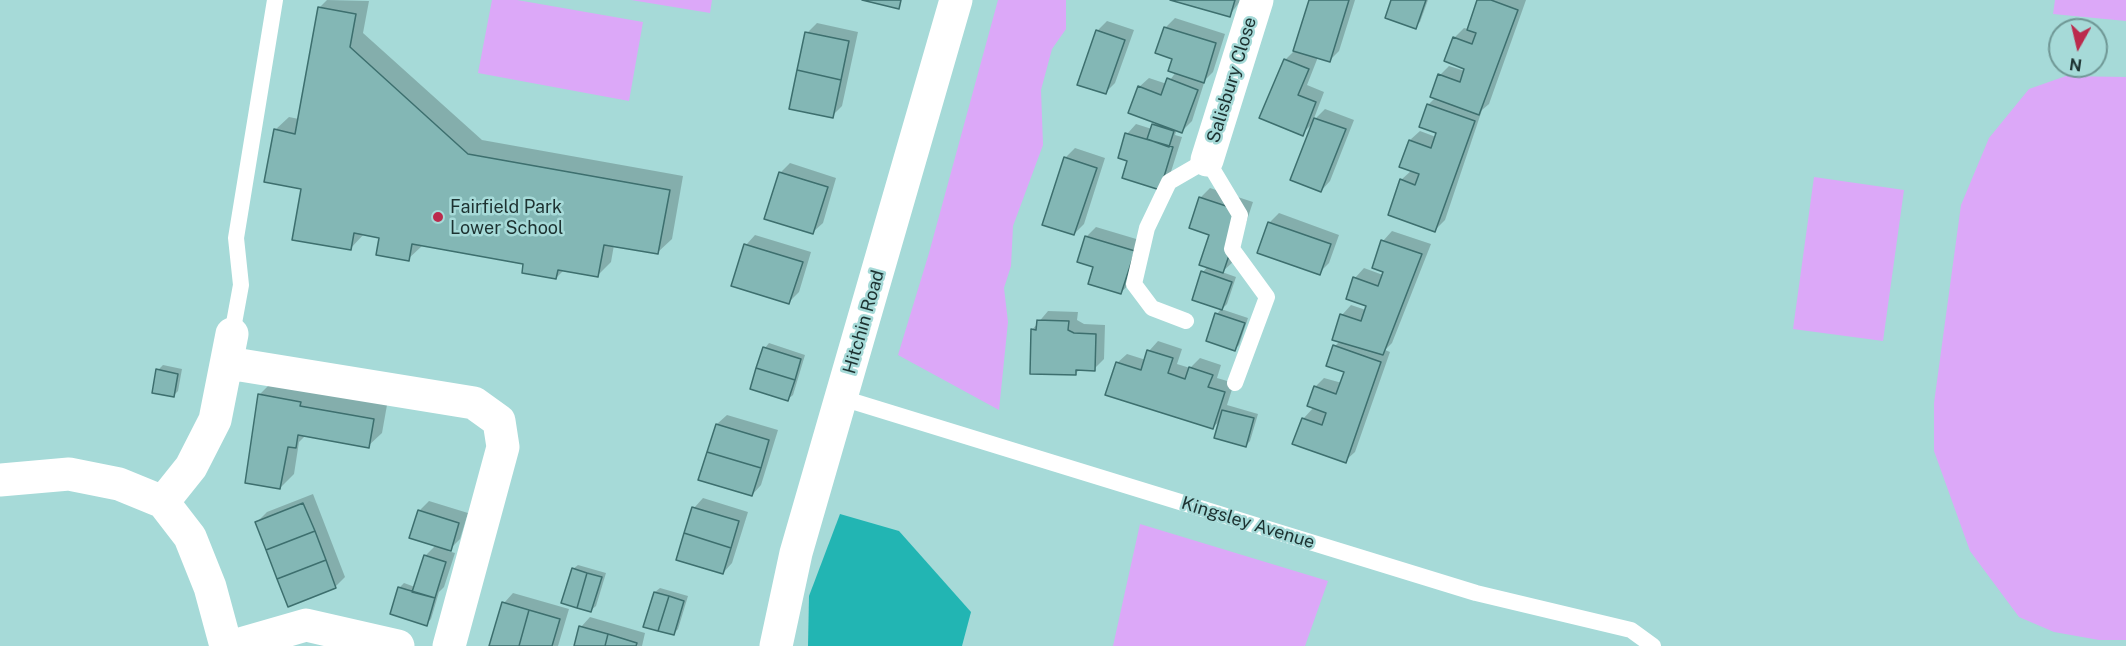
<!DOCTYPE html>
<html>
<head>
<meta charset="utf-8">
<style>
  body { margin:0 }
  #map { position:relative; width:2126px; height:646px; overflow:hidden; background:#a6dad8; font-family:"Public Sans",sans-serif }
  canvas { display:block }
  .north { position:absolute; left:2048px; top:18px; width:60px; height:60px; box-sizing:border-box; background:#a6dad8; border:2px solid #6f9795; border-radius:50%; rotate:188deg; font-size:16px; font-weight:700; line-height:24px; text-align:center; color:#1d3231 }
  .north::after { content:''; display:block; margin:auto; width:21px; height:27px; background:#bb2a4c; clip-path:polygon(50% 0,100% 100%,50% 72%,0 100%) }
</style>
</head>
<body>
<div id="map">
<canvas width="2126" height="646"></canvas>
<div class="north">N</div>
</div>
<script>
const ctx = document.querySelector('canvas').getContext('2d');
ctx.lineJoin = 'round';
function fill(path, color) { ctx.fillStyle = color; ctx.fill(path, 'evenodd'); }
const shape = rows => new Path2D(rows.map(r => 'M' + r).join(''));
function strokePath(path, color, width, dash) { ctx.strokeStyle = color; ctx.lineWidth = width; ctx.lineCap = dash ? 'butt' : 'round'; ctx.setLineDash(dash || []); ctx.stroke(path); }
function write(font, color, halo, rows, align = 'center') {
  ctx.font = font + ' "Public Sans",sans-serif'; ctx.lineWidth = 5; ctx.setLineDash([]); ctx.textBaseline = 'middle'; ctx.strokeStyle = halo; ctx.fillStyle = color; for (const [text, x, y, turn = 0] of rows) {
    ctx.save(); ctx.translate(x, y); ctx.rotate((+turn || 0) * Math.PI / 180); ctx.textAlign = isNaN(turn) ? turn : align; if (halo) ctx.strokeText(text, 0, 0); ctx.fillText(text, 0, 0); ctx.restore();
  }
}
fill(shape([
  [492,0,517,0,643,22,629,101,478,73],
  [631,0,712,0,710,13],
  [998,0,1066,0,1066,29,1052,49,1041,90,1043,145,1013,226,1011,266,1004,288,1008,322,999,410,898,355,929,253],
  [2055,0,2126,0,2126,21,2053,14],
  [2066,76,2126,77,2126,640,2099,640,2054,632,2019,617,1970,551,1934,451,1934,403,1961,205,1989,138,2029,89],
  [1814,177,1904,190,1883,341,1793,329],
  [1140,524,1328,581,1305,646,1113,646]
]), '#dca8f8');
fill(shape([
  [840,514,899,531,971,612,962,646,808,646,809,596]
]), '#22b5b3');
fill(shape([
  [327,0,369,1,363,33,482,140,683,176,672,239,658,252,614,245,611,262,597,276,564,270,556,278,525,262,422,246,408,259,381,237,364,234,350,249,303,187,275,130,289,117,299,119,319,8],
  [1173,0,1241,0,1229,16],
  [1310,0,1355,0,1339,51,1329,61,1318,57,1307,85,1324,92,1313,121,1325,109,1354,120,1330,181,1321,191,1314,122,1302,134,1285,60,1295,50],
  [1393,0,1428,0,1420,22,1415,27],
  [1479,0,1526,0,1489,104,1482,110,1445,220,1435,230,1401,180,1412,170,1401,166,1410,140,1420,131,1436,137,1438,132,1428,105,1436,97,1440,75,1449,66,1465,71,1466,68,1446,60,1455,37,1464,28,1468,29],
  [1175,18,1225,34,1213,72,1205,80,1192,121,1182,131,1177,129,1175,135,1182,137,1169,178,1129,160,1127,134,1136,124,1152,129,1157,122,1139,87,1149,78,1167,84,1176,72,1165,28],
  [1107,21,1134,30,1115,83,1106,92,1079,84,1098,30],
  [817,23,858,32,842,106,832,116,807,33],
  [1075,148,1105,158,1084,224,1074,234,1065,158],
  [790,163,836,178,823,223,813,232,780,173],
  [1210,188,1253,202,1233,262,1222,272,1236,277,1227,304,1222,309,1203,272,1208,266,1211,234,1200,198],
  [1279,213,1339,235,1329,263,1319,273,1269,223],
  [1096,227,1143,241,1131,283,1121,292,1095,266,1086,237],
  [1392,231,1431,244,1392,343,1385,350,1390,352,1355,452,1345,461,1303,419,1314,407,1315,387,1324,378,1342,383,1346,371,1335,346,1340,341,1342,315,1351,305,1366,310,1368,305,1355,278,1364,268,1383,275,1383,241],
  [755,235,811,252,799,292,789,302,746,245],
  [1221,309,1248,318,1239,345,1235,349,1217,314],
  [1048,311,1078,312,1077,320,1084,324,1105,325,1104,359,1094,369,1080,369,1075,374,1032,330],
  [1158,341,1182,349,1177,364,1190,368,1200,358,1221,365,1217,378,1234,383,1227,405,1258,414,1250,441,1246,446,1221,419,1213,428,1117,363,1127,354,1146,360,1149,351],
  [769,343,805,355,793,395,788,399,765,348],
  [163,365,182,369,178,391,173,396,158,370],
  [273,381,387,405,382,433,368,446,306,435,299,442,294,474,280,488,259,395],
  [727,415,778,430,761,485,752,495,717,424],
  [313,494,345,577,335,587,257,522,267,512],
  [703,498,748,512,732,563,723,573,694,508],
  [429,501,468,513,460,539,448,551,455,553,444,587,439,592,431,619,426,624,399,588,404,583,415,587,425,556,436,545,419,511],
  [578,565,606,573,596,606,591,610,573,569],
  [660,588,688,596,678,629,673,634,655,592],
  [513,593,569,609,558,646,491,646,504,603],
  [590,617,645,633,642,646,575,646,581,627]
]), '#0003');
const building = shape([
  [862,0,901,0,899,9,862,0],
  [1170,0,1235,0,1230,17,1170,0],
  [1309,0,1349,0,1330,62,1293,51,1309,0],
  [1391,0,1426,0,1416,29,1385,18,1391,0],
  [1477,0,1491,0,1518,10,1479,115,1430,97,1438,74,1460,82,1464,69,1444,61,1453,37,1472,44,1476,33,1467,30,1477,0],
  [318,7,356,14,350,47,468,154,670,190,658,254,604,245,598,277,558,270,556,279,522,273,523,264,412,244,409,261,376,255,379,238,354,233,351,250,292,240,301,189,264,182,274,129,295,134,318,7],
  [1164,27,1216,43,1204,83,1168,71,1172,59,1155,53,1164,27],
  [1096,30,1125,40,1106,94,1077,85,1096,30],
  [805,32,849,41,841,80,797,70,805,32],
  [1284,59,1309,69,1298,95,1316,102,1303,136,1259,118,1284,59],
  [797,70,841,80,833,118,789,109,797,70],
  [1167,78,1198,90,1182,133,1128,113,1138,86,1161,95,1167,78],
  [1427,104,1475,121,1435,232,1388,215,1400,179,1415,185,1419,174,1399,167,1409,140,1431,148,1436,133,1419,127,1427,104],
  [1314,118,1346,129,1321,192,1290,180,1314,118],
  [1152,124,1174,131,1169,147,1147,139,1152,124],
  [1125,133,1173,147,1160,190,1122,178,1127,161,1118,158,1125,133],
  [1064,157,1097,168,1074,235,1042,225,1064,157],
  [779,172,828,187,813,234,764,219,779,172],
  [1199,197,1244,212,1223,273,1199,265,1209,235,1189,228,1199,197],
  [1268,222,1331,244,1320,275,1257,253,1268,222],
  [1085,236,1135,251,1121,294,1088,284,1093,267,1077,262,1085,236],
  [1381,240,1422,254,1383,355,1332,340,1340,314,1361,321,1366,306,1346,299,1353,277,1378,286,1383,272,1372,268,1381,240],
  [744,244,803,262,789,304,731,286,744,244],
  [1201,271,1232,282,1222,310,1192,300,1201,271],
  [1215,313,1245,323,1235,351,1206,341,1215,313],
  [1037,320,1069,321,1068,330,1074,333,1096,334,1095,371,1076,370,1076,375,1030,374,1031,329,1036,330,1037,320],
  [1333,345,1381,362,1346,463,1292,444,1302,418,1322,425,1326,413,1307,406,1314,386,1336,394,1344,372,1326,366,1333,345],
  [763,347,801,359,795,380,756,368,763,347],
  [1147,350,1173,358,1168,373,1185,379,1189,367,1213,375,1208,387,1225,392,1213,429,1105,395,1116,362,1141,370,1147,350],
  [756,368,795,380,788,401,750,389,756,368],
  [156,369,178,374,174,397,152,393,156,369],
  [258,394,301,402,300,406,374,419,369,448,298,435,296,448,288,447,280,489,245,483,258,394],
  [1222,410,1254,418,1246,447,1214,438,1222,410],
  [716,424,769,440,761,468,707,452,716,424],
  [707,452,761,468,752,496,698,480,707,452],
  [303,503,315,531,266,550,255,522,303,503],
  [692,507,739,521,731,548,684,533,692,507],
  [418,510,459,523,451,551,409,538,418,510],
  [315,531,326,560,277,579,266,550,315,531],
  [684,533,731,548,723,574,676,560,684,533],
  [424,555,446,562,435,598,412,592,424,555],
  [326,560,336,588,288,607,277,579,326,560],
  [572,568,587,573,577,608,561,603,572,568],
  [587,573,602,577,591,612,577,608,587,573],
  [398,587,435,598,427,626,390,614,398,587],
  [654,592,669,596,658,631,643,627,654,592],
  [669,596,684,601,674,635,658,631,669,596],
  [502,602,529,610,519,646,489,646,502,602],
  [529,610,560,619,552,646,519,646,529,610],
  [579,626,608,634,605,646,574,646,579,626],
  [608,634,637,643,636,646,605,646,608,634]
]);
fill(building, '#83b7b5');
strokePath(building, '#3d6f6e', 1.5);
strokePath(shape([
  [1186,321,1152,308,1134,284,1147,228,1169,182,1207,160,1240,215,1232,249,1267,297,1235,383],
  [232,334,241,285,236,238,275,0],
  [842,398,1476,593,1631,630,1653,646]
]), '#fff', 16);
strokePath(shape([
  [1207,160,1257,0],
  [228,363,474,403,499,421,503,447,449,646],
  [0,480,69,474,119,484,163,502,190,537,210,587,226,646],
  [163,502,191,467,215,420,232,334],
  [233,646,306,625,398,646]
]), '#fff', 33);
strokePath(shape([
  [776,646,796,553,956,0]
]), '#fff', 33);
for (const [x, y, r, color] of [
  [438,217,6,"#bb2a4c"]
]) { const dot = new Path2D(); dot.arc(x, y, r, 0, 2 * Math.PI); ctx.fillStyle = color; ctx.fill(dot); strokePath(dot, '#a6dad8', 2); }
write('18px', '#1d3231', '#a6dad8', [
  ["Salisbury Close",1232,80,-73],
  ["Hitchin Road",864,322,-74],
  ["Kingsley Avenue",1248,523,17]
]);
write('18px', '#1d3231', '#a6dad8', [
  ["Fairfield Park",450,207],
  ["Lower School",450,228]
], 'left');
</script>
</body>
</html>
